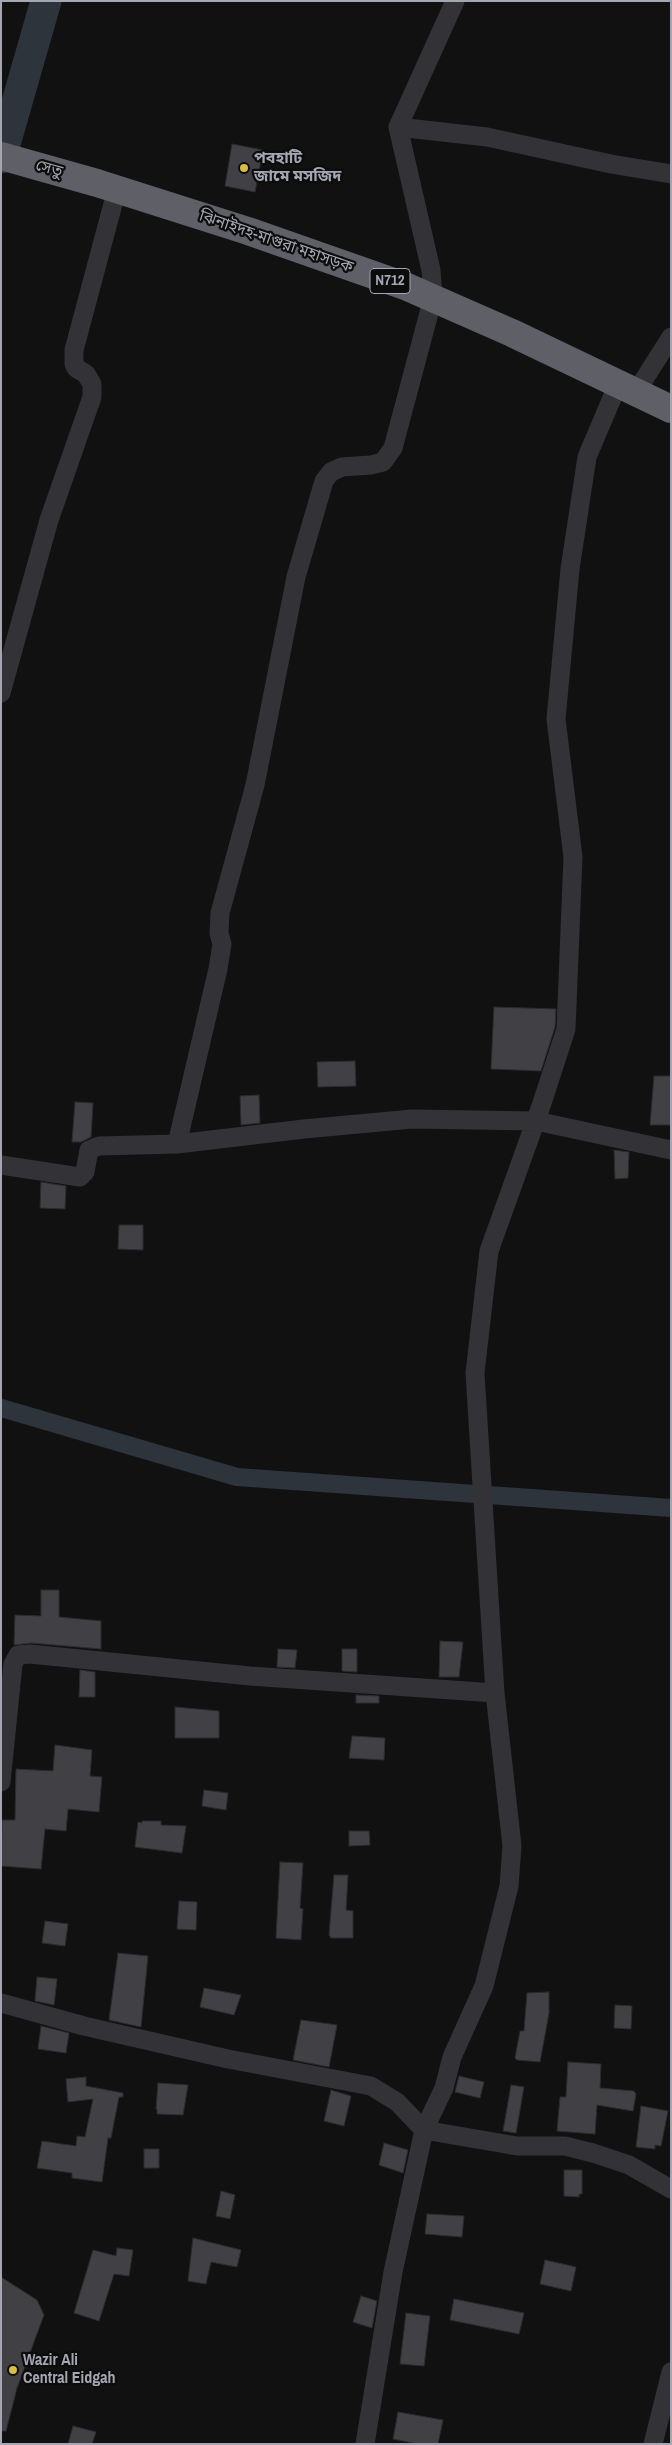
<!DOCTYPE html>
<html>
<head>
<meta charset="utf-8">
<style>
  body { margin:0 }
  #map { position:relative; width:672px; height:2445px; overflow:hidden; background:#111112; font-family:"Archivo Narrow",sans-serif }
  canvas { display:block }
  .frame { position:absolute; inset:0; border:2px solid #a4a6b1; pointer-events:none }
</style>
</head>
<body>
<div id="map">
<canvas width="672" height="2445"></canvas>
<div class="frame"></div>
</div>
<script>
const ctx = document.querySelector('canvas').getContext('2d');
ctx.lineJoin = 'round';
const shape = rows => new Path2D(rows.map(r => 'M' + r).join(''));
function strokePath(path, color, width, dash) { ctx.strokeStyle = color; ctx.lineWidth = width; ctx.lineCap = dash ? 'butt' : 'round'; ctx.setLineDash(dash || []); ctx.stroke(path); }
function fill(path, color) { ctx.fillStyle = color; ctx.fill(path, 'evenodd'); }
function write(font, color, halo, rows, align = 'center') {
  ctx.font = font + ' "Archivo Narrow","Noto Sans Bengali",sans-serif'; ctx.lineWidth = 4.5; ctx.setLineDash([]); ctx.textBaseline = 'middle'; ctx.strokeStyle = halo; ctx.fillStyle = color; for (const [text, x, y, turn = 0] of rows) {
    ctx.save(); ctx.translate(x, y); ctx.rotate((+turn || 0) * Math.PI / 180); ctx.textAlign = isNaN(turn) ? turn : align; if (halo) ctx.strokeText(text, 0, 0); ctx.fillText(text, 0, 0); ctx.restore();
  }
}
strokePath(shape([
  [1,1408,237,1477,671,1508]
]), '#2e343b', 18);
strokePath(shape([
  [1,158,46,1]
]), '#2e343b', 31);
const building = shape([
  [232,144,263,150,255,192,225,186,232,144],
  [494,1007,556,1009,555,1027,541,1071,491,1069,494,1007],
  [355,1061,356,1086,318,1087,317,1062,355,1061],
  [654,1076,671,1076,671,1125,650,1125,654,1076],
  [259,1095,260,1123,241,1125,240,1096,259,1095],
  [75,1102,93,1103,91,1137,81,1142,72,1142,75,1102],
  [614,1150,629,1152,628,1178,615,1179,614,1150],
  [41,1182,66,1186,65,1209,40,1208,41,1182],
  [119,1225,143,1225,143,1250,118,1249,119,1225],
  [41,1590,59,1590,59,1617,101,1621,101,1649,31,1643,14,1645,15,1615,41,1616,41,1590],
  [440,1641,463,1642,459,1677,439,1677,440,1641],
  [278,1649,297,1650,295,1668,277,1667,278,1649],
  [342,1649,357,1649,357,1672,342,1671,342,1649],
  [80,1670,95,1672,95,1697,79,1697,80,1670],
  [356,1695,379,1696,379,1703,356,1703,356,1695],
  [175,1707,219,1711,219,1738,175,1738,175,1707],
  [352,1736,385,1738,384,1760,349,1758,352,1736],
  [55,1745,92,1750,90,1776,102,1777,99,1812,68,1809,66,1831,45,1829,41,1869,1,1866,2,1820,15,1820,16,1769,53,1771,55,1745],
  [204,1790,228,1793,226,1810,202,1806,204,1790],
  [142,1821,161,1821,161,1825,186,1826,182,1853,135,1847,138,1822,142,1823,142,1821],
  [349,1831,369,1831,370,1845,349,1846,349,1831],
  [280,1862,303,1863,300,1908,303,1909,301,1940,276,1938,280,1862],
  [334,1875,348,1875,346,1910,353,1911,353,1938,331,1938,329,1935,334,1875],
  [179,1901,197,1902,196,1930,177,1929,179,1901],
  [45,1921,68,1924,65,1946,42,1943,45,1921],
  [118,1953,148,1956,141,2027,109,2020,118,1953],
  [37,1977,57,1979,54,2005,35,2001,37,1977],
  [204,1988,241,1995,234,2015,200,2007,204,1988],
  [549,1992,549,2013,540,2062,517,2060,515,2058,520,2031,524,2031,527,1993,549,1992],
  [615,2005,632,2006,631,2029,614,2028,615,2005],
  [301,2020,337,2025,329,2067,293,2060,301,2020],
  [41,2026,69,2033,66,2053,38,2049,41,2026],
  [568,2062,601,2064,600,2088,634,2091,636,2094,633,2111,597,2105,595,2134,557,2131,560,2097,566,2097,568,2062],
  [459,2076,484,2082,480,2098,455,2092,459,2076],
  [86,2077,86,2086,123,2093,123,2097,119,2097,111,2138,108,2138,102,2182,72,2178,72,2173,37,2168,42,2141,76,2146,77,2136,85,2137,93,2099,68,2102,66,2079,86,2077],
  [158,2083,188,2085,183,2115,157,2114,157,2109,156,2109,158,2083],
  [511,2085,524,2087,516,2133,503,2131,511,2085],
  [331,2090,351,2096,344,2126,324,2121,331,2090],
  [641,2106,668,2111,661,2146,655,2145,655,2149,636,2147,641,2106],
  [384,2143,408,2150,403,2173,379,2165,384,2143],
  [144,2149,159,2149,159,2168,144,2168,144,2149],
  [564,2170,582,2170,582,2194,579,2194,579,2197,564,2196,564,2170],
  [221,2191,235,2195,230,2219,216,2216,221,2191],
  [427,2214,464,2216,462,2237,425,2234,427,2214],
  [193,2238,241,2250,237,2267,211,2262,206,2284,188,2281,193,2238],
  [117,2248,133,2250,129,2276,114,2274,99,2321,74,2313,93,2250,116,2256,117,2248],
  [545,2260,576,2267,571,2291,540,2284,545,2260],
  [1,2277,37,2300,44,2315,17,2388,6,2431,1,2431,1,2277],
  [361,2296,377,2301,372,2328,353,2322,361,2296],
  [454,2299,524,2313,519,2334,450,2320,454,2299],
  [406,2313,430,2316,424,2366,400,2364,406,2313],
  [398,2412,443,2420,438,2444,418,2444,393,2439,398,2412],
  [73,2426,96,2432,92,2444,68,2444,73,2426]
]);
fill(building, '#414145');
strokePath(building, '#2c2b2e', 1);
strokePath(shape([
  [398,127,487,137,611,164,671,174],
  [636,392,671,337],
  [1,693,49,520,92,397,92,384,86,374,76,368,74,364,74,350,117,189],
  [177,1144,218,969,222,944,219,933,220,913,255,785,296,577,324,481,331,472,342,467,371,465,383,462,393,448,433,298,431,270,398,127,455,1],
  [1,1165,80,1177,85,1172,89,1150,99,1146,177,1144,304,1129,412,1119,536,1121,671,1150],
  [1,1782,13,1664,18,1655,30,1654,250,1676,495,1693],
  [1,2003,84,2026,228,2059,371,2086,397,2102,424,2130,444,2088,452,2057,484,1986,509,1886,512,1846,495,1693,475,1373,489,1251,542,1103,566,1029,573,857,556,719,570,569,587,457,618,384],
  [365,2444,393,2272,424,2130,517,2146,565,2146,593,2153,629,2165,671,2189],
  [653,2444,671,2372]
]), '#333337', 19);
strokePath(shape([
  [1,156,97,183,248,231,405,286,512,333,671,409]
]), '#5f6067', 28);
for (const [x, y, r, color] of [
  [244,168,5,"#dabd41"],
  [13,2370,5,"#dabd41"]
]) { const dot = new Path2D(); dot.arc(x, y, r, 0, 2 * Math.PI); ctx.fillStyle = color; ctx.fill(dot); strokePath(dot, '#0c0c0d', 2); }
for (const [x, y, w] of [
  [390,281,40]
]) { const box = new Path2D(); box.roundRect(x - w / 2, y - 12.5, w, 25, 4); ctx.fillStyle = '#0c0c0d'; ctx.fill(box); strokePath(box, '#a4a6b1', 1); }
write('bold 15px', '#a4a6b1', null, [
  ["N712",390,281]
]);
write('bold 16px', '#a4a6b1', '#0c0c0d', [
  ["পবহাটি",254,159],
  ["জামে মসজিদ",254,177],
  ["Wazir Ali",23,2361],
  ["Central Eidgah",23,2379]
], 'left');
write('16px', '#a4a6b1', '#0c0c0d', [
  ["সেতু",49,169,16],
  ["ঝিনাইদহ-মাগুরা মহাসড়ক",276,242,19]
]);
</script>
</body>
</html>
